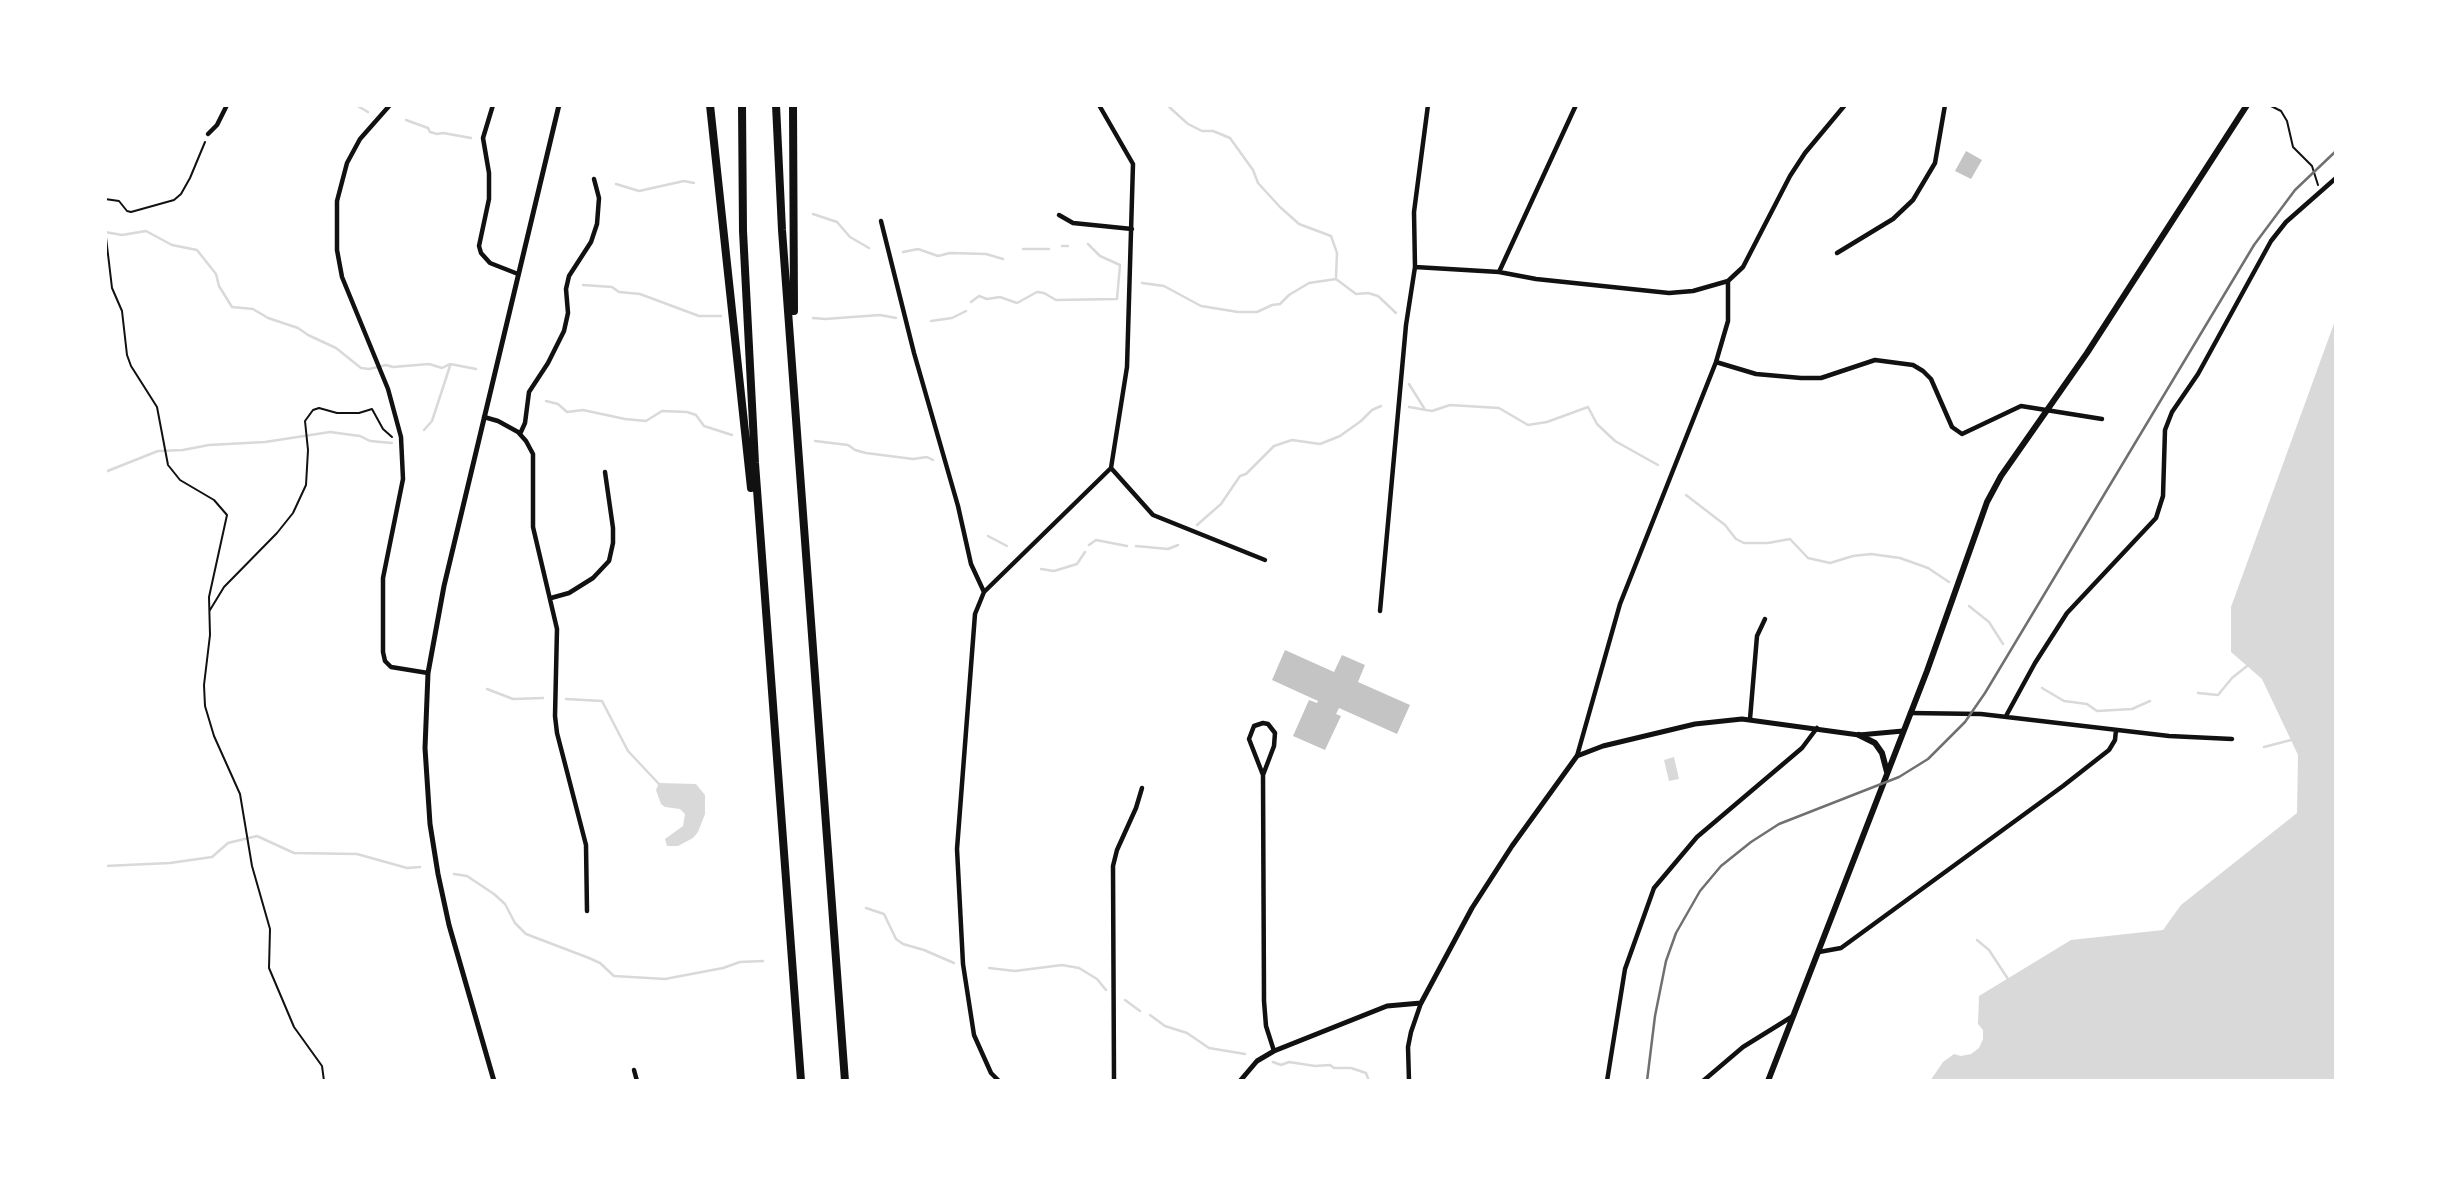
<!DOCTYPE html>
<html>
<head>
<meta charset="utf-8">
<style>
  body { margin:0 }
  #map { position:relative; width:2441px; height:1186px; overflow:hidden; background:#fff; font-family:"Work Sans",sans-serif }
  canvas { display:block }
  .frame { position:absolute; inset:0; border:107px solid #fff; pointer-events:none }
</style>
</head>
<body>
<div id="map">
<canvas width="2441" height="1186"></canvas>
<div class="frame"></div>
</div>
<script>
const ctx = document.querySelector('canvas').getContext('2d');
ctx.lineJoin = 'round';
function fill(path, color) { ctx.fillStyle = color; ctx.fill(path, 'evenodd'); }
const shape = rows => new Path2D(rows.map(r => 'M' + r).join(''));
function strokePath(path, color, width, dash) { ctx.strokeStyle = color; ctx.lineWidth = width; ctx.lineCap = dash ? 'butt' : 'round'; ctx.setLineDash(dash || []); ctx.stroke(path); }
fill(shape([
  [2336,318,2336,1081,1930,1081,1943,1062,1954,1054,1961,1056,1971,1054,1979,1048,1983,1039,1983,1030,1978,1024,1979,996,2071,940,2163,930,2181,905,2297,813,2298,755,2262,679,2231,652,2231,607],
  [1674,757,1679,779,1669,781,1664,760],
  [659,783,696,784,705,795,705,814,698,832,693,838,678,846,667,846,665,839,683,826,685,814,680,809,665,807,661,804,656,790]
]), '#d9d9d9');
strokePath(shape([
  [356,105,368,112],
  [1167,105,1188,124,1202,131,1213,131,1230,138,1253,170,1258,183,1280,207,1299,224,1331,236,1337,253,1336,277],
  [406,120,428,128,430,132,437,134,443,133,471,138],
  [616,184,639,191,684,181,694,183],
  [813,214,837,222,850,237,869,248],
  [105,232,122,235,146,231,172,245,197,250,216,274,219,286,232,307,253,309,268,318,298,328,308,335,336,348,361,368,369,369,386,365,393,367,429,364,442,368,450,364,476,369],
  [1062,246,1068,246],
  [1023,249,1049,249],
  [903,252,918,249,938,256,950,253,986,254,1003,259],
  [1142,283,1164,286,1201,306,1238,312,1257,312,1272,305,1280,304,1289,295,1309,283,1336,279,1356,294,1368,293,1378,296,1396,313],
  [583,285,612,287,619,292,640,294,699,316,721,316],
  [971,302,979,296,987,299,1000,297,1017,303,1037,292,1044,293,1056,300,1117,299,1120,265,1100,256,1088,244],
  [813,318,825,319,880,315,896,318],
  [931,321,952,318,966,311],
  [1409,384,1424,408],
  [546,401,558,404,567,412,583,410,625,419,646,421,662,411,687,412,696,415,704,426,732,435],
  [1409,407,1432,411,1450,405,1499,408,1528,425,1547,422,1588,407,1597,424,1615,441,1658,465],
  [424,430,432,421,450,366],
  [815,441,848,445,855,450,866,453,913,459,927,457,933,460],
  [105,472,158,451,183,450,209,445,265,442,330,432,360,436,370,441,392,443],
  [1686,495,1725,525,1736,539,1744,543,1768,543,1790,539,1808,558,1830,563,1853,556,1871,554,1900,558,1928,568,1949,582],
  [1197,525,1221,504,1240,476,1246,474,1274,446,1292,440,1320,444,1340,436,1361,421,1372,410,1381,406],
  [988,536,1007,546],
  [1089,545,1096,540,1127,546],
  [1136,546,1168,549,1178,545],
  [1041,569,1054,571,1077,564,1085,552],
  [1969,606,1989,622,2003,644],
  [2042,688,2064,701,2087,704,2097,711,2132,709,2150,701],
  [487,689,513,699,543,698],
  [2198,693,2218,695,2232,678,2247,666],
  [566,699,602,701,628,751,659,784],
  [2264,747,2291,740],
  [105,866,170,863,212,857,228,843,257,836,294,853,357,854,407,868,420,867],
  [454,874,467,876,494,894,505,904,515,923,526,934,589,958,600,963,614,976,665,979,723,968,740,962,763,961],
  [866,908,884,914,896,939,903,944,924,950,954,963],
  [1977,940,1989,950,2008,979],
  [989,968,1015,971,1062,965,1079,968,1097,979,1106,990],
  [1125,1000,1140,1011],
  [1150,1015,1165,1026,1187,1033,1209,1048,1245,1054],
  [1273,1062,1281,1065,1289,1062,1315,1066,1330,1065,1334,1068,1351,1068,1366,1073,1369,1081]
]), '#d9d9d9', 2.5);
fill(shape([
  [1966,151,1982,160,1971,179,1955,171],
  [1285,650,1334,672,1342,655,1365,665,1358,682,1410,705,1397,734,1339,708,1336,714,1341,716,1325,750,1293,736,1309,700,1317,703,1318,701,1272,680]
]), '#c4c4c4');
strokePath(shape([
  [2269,105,2281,111,2287,121,2293,147,2312,166,2318,185],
  [105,121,105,162],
  [105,199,119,201,127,211,131,212,174,200,181,194,190,178,205,142],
  [105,229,112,288,122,311,127,355,131,366,157,407,168,465,180,480,214,500,227,515,209,597,210,635,204,685,205,706,214,736,240,794,252,866,270,929,269,968,294,1027,322,1066,324,1081],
  [210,610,224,587,277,533,293,513,306,485,308,450,305,421,313,410,319,408,337,413,359,413,372,409,383,429,392,437]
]), '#111', 2);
strokePath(shape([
  [390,105,360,139,347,163,337,201,337,250,342,277,388,389,401,437,403,479,383,578,383,652,385,661,391,667,428,673],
  [493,105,483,138,489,173,489,199,479,246,481,253,490,263,518,274],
  [208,134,217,125,227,105],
  [1059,215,1073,223,1132,229],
  [881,221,914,353,958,506,971,564,984,592],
  [1837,253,1893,219,1913,200,1935,163,1945,105],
  [1415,267,1499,272,1536,279,1669,293,1693,291,1728,281],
  [1499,272,1576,105],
  [1716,362,1756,374,1801,378,1821,378,1875,360,1913,365,1923,371,1931,379,1952,427,1962,434,2021,406,2102,419],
  [484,417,498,421,518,432,526,441,533,454,533,527,557,629,555,716,557,733,586,845,587,911],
  [520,434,525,423,529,392,548,363,564,331,568,313,566,289,569,276,591,242,597,224,599,198,594,179],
  [1111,468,1153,515,1265,560],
  [551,598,569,593,593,578,609,561,613,543,613,528,605,472],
  [1380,611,1406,325,1415,267,1414,212,1428,105],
  [1910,713,1981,714,2169,736,2232,739],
  [2006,716,2035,663,2067,613,2156,518,2163,496,2165,430,2172,412,2198,374,2271,241,2286,222,2336,178],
  [1750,719,1757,636,1765,619],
  [1577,756,1620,604,1716,362,1728,321,1728,281,1743,267,1790,176,1805,153,1845,105],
  [1263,775,1249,739,1254,726,1263,723,1268,724,1275,733,1274,746,1263,775,1264,1001,1266,1026,1274,1051],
  [1819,952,1841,948,2063,786,2109,750,2115,740,2116,730],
  [634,1070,637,1081],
  [999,1081,991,1073,974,1035,963,964,957,849,975,614,984,592,1111,468,1127,367,1133,164,1099,105],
  [1114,1081,1113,866,1117,850,1136,808,1142,788],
  [1409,1081,1408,1047,1411,1032,1421,1003],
  [1607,1081,1625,969,1654,888,1697,837,1802,748,1817,728],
  [1703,1081,1743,1047,1793,1016]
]), '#111', 4.5);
strokePath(shape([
  [494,1081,449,925,438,874,430,824,425,748,428,673,444,586,559,105],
  [1240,1081,1257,1061,1274,1051,1387,1006,1421,1003,1472,908,1512,846,1577,756,1603,746,1695,724,1742,719,1859,735,1903,731]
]), '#111', 5);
strokePath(shape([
  [1859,735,1875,743,1882,753,1887,772],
  [1768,1081,1927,671,1987,502,2001,476,2087,353,2247,105]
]), '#111', 6);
strokePath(shape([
  [710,105,751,488],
  [742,105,743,231,755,463,801,1081],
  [776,105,782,230,845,1081],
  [793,105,794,311]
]), '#111', 8);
strokePath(shape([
  [1647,1081,1655,1016,1666,961,1676,933,1700,891,1721,866,1751,842,1779,824,1899,777,1928,759,1965,722,1985,693,2254,245,2295,190,2336,151]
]), '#707070', 2.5);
</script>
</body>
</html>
